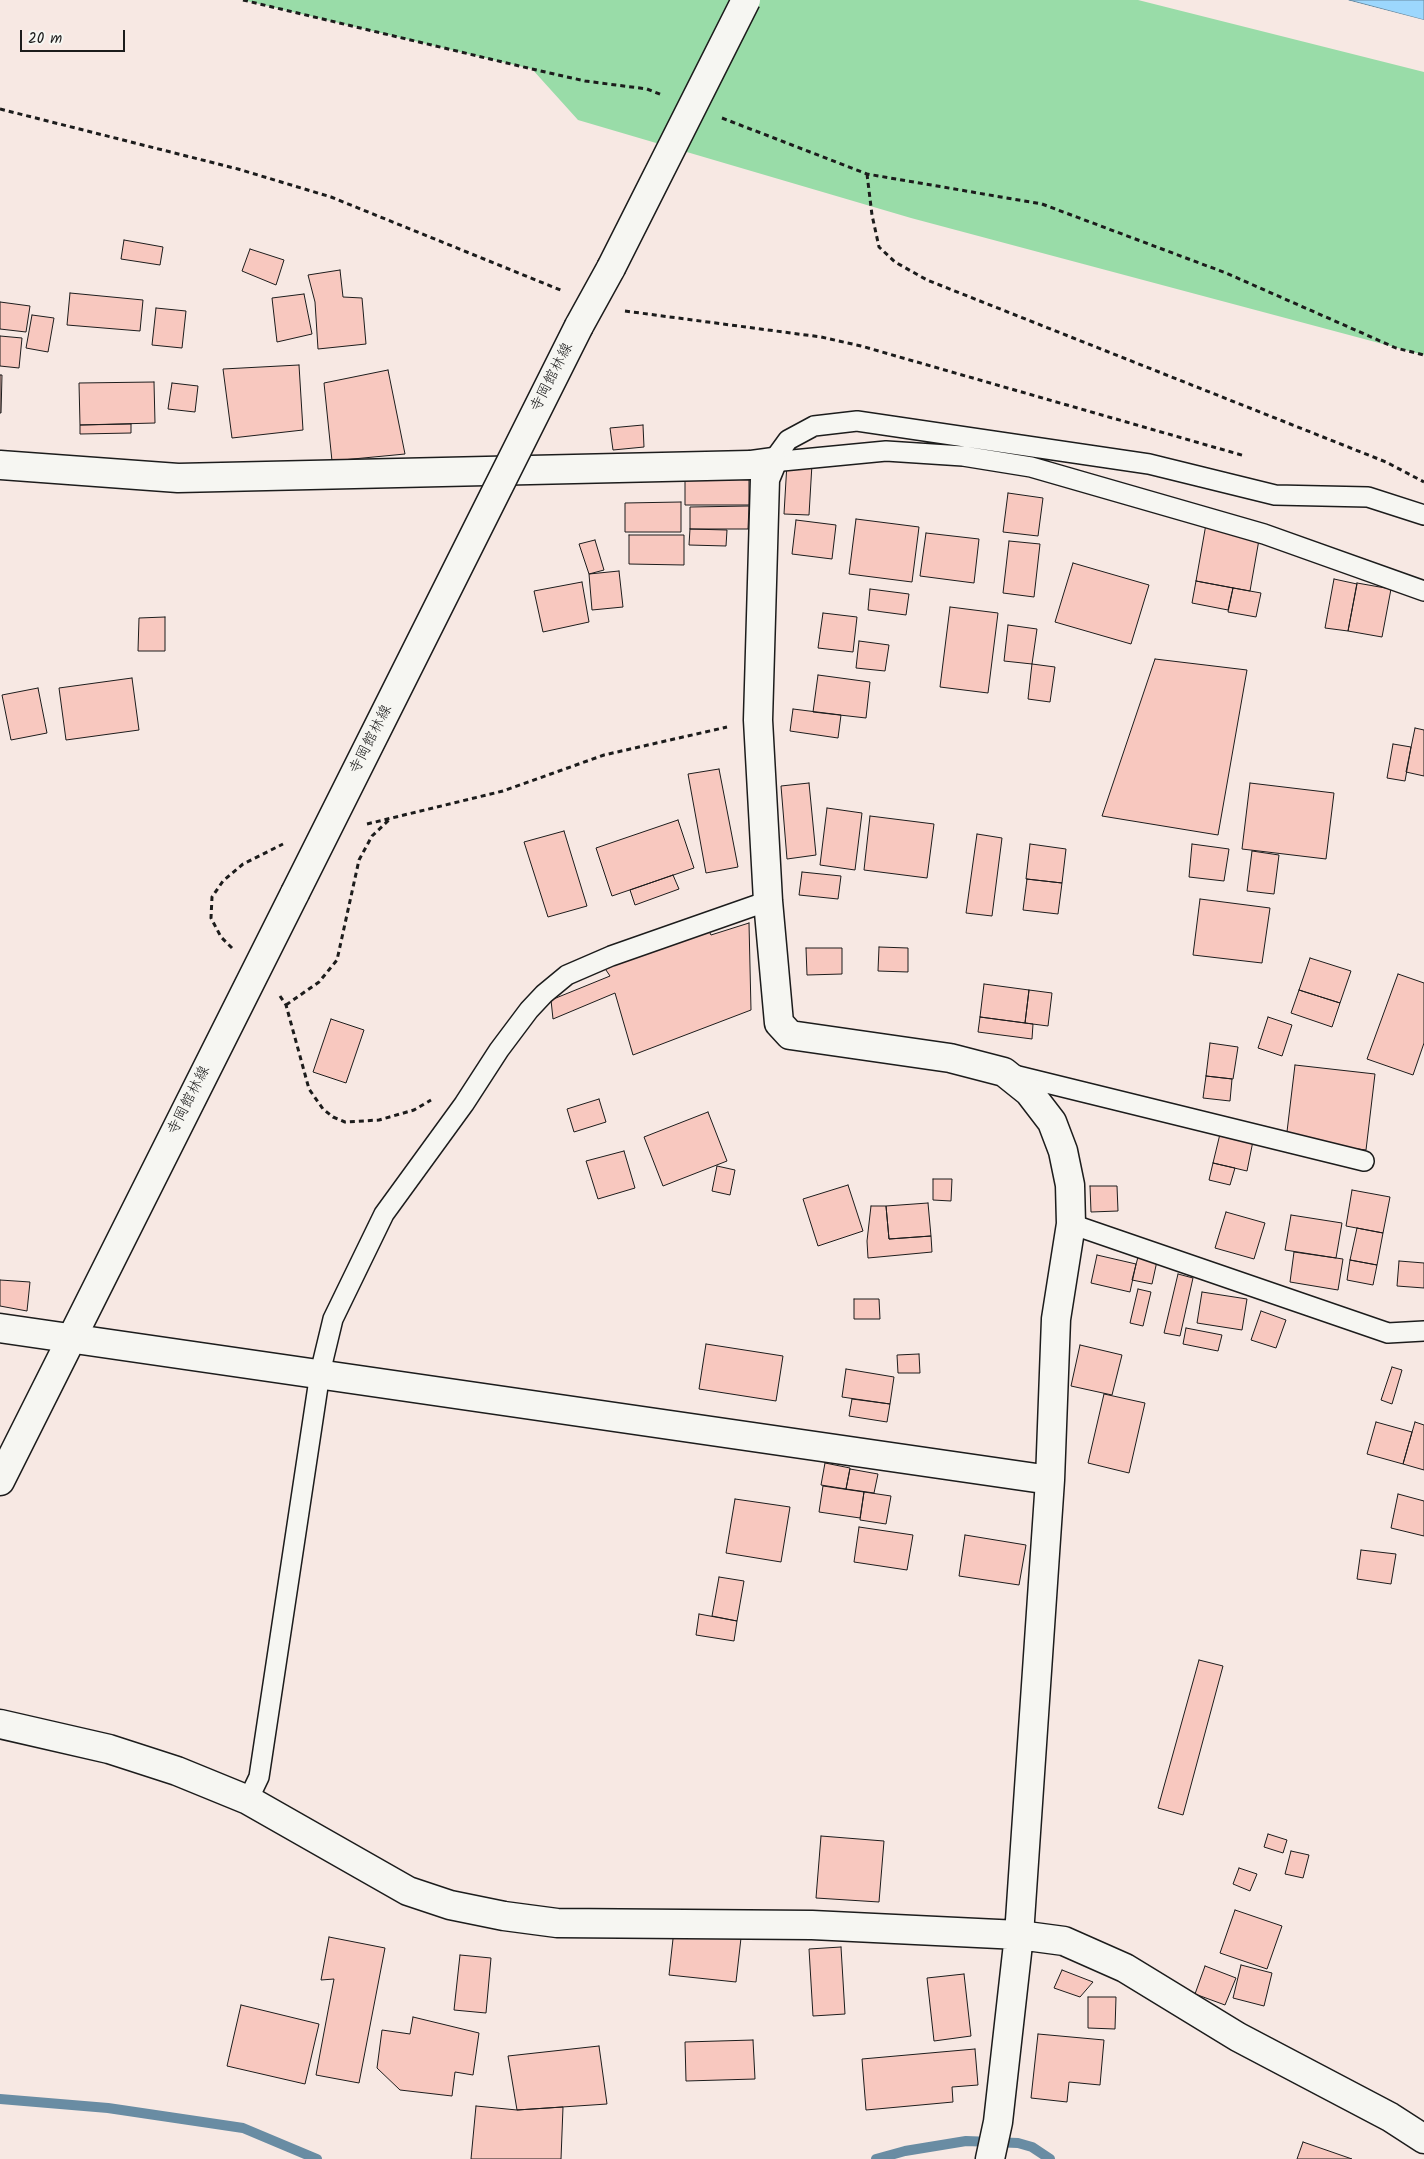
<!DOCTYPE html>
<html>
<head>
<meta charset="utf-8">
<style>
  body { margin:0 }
  #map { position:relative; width:1424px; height:2159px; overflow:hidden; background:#f7e8e3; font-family:Kalam,sans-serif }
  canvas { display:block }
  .scale { position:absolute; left:20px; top:30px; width:105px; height:22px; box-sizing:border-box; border:2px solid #1c1c1c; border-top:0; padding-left:6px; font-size:15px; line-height:18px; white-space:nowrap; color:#1c1c1c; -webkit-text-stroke:4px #f6f6f2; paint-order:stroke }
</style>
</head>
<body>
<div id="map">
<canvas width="1424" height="2159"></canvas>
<div class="scale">20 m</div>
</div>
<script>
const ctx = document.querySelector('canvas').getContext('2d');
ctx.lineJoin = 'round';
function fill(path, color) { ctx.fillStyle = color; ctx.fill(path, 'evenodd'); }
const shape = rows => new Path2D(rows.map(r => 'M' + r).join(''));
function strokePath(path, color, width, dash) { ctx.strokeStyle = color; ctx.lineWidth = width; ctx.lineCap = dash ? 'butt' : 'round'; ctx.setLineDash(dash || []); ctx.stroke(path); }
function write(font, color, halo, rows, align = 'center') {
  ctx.font = font + ' Kalam,"Klee One",sans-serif'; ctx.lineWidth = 5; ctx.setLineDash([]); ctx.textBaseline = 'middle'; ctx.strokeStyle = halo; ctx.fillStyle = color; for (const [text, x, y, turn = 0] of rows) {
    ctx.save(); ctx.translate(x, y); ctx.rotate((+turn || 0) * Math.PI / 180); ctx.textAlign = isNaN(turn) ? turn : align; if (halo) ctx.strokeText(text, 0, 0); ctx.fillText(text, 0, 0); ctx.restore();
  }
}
fill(shape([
  [243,0,1138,0,1424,72,1424,355,911,218,578,120,532,69]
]), '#99dca8');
const water = shape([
  [1349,0,1424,0,1424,20,1349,0]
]);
fill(water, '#9cd7fd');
strokePath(water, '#698ca3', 1);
fill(shape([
  [1346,0,1424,20,1424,22,1348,2]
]), '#f7e8e3');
strokePath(shape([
  [0,2099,108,2108,243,2128,317,2159],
  [876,2159,905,2151,966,2141,1018,2143,1032,2147,1050,2159]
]), '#698ca3', 10);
const building = shape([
  [124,240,163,247,160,265,121,259,124,240],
  [250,249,284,260,276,285,242,271,250,249],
  [340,270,343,297,362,298,366,344,318,349,315,302,308,275,340,270],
  [70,293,143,300,140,331,67,325,70,293],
  [304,294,312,334,277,342,272,298,304,294],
  [0,302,30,306,26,332,0,329,0,302],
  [156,308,186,311,182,348,152,345,156,308],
  [32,315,54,318,48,352,26,348,32,315],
  [0,336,22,338,19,368,0,366,0,336],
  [299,365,303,430,232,438,223,369,299,365],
  [388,370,405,454,332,461,324,383,388,370],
  [0,375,2,375,1,413,0,413,0,375],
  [154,382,155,423,80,425,79,383,154,382],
  [172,383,198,386,195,412,168,409,172,383],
  [131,424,131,433,80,434,80,425,131,424],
  [643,425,644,447,613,450,610,428,643,425],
  [787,463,812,464,809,515,784,514,787,463],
  [685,471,749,471,749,505,685,505,685,471],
  [1008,493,1043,498,1038,536,1003,532,1008,493],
  [681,502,681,532,625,532,625,503,681,502],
  [749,506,748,529,690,529,690,507,749,506],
  [856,519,919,527,912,582,849,574,856,519],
  [796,520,836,525,832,559,792,554,796,520],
  [1206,524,1260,534,1250,591,1196,581,1206,524],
  [690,529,727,530,726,546,689,545,690,529],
  [926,533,979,539,974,583,920,576,926,533],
  [629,535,684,535,684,565,629,564,629,535],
  [595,540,604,570,589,574,579,544,595,540],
  [1009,541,1040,544,1034,597,1003,593,1009,541],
  [1073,563,1149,585,1131,644,1055,622,1073,563],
  [619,571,623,607,592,610,589,574,619,571],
  [1334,579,1357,584,1348,631,1325,628,1334,579],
  [1196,581,1233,588,1228,610,1192,603,1196,581],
  [582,582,589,622,543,632,534,591,582,582],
  [1357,583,1391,589,1382,637,1348,631,1357,583],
  [1233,588,1261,593,1256,617,1228,612,1233,588],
  [870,589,909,594,906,615,868,610,870,589],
  [950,607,998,613,988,693,940,687,950,607],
  [823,613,857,617,853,652,818,648,823,613],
  [165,617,165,651,138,651,139,618,165,617],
  [1008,625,1037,629,1032,664,1004,661,1008,625],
  [859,641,889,645,885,671,856,668,859,641],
  [1155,659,1247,670,1218,835,1102,816,1155,659],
  [1032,664,1055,667,1050,702,1028,699,1032,664],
  [818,675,870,682,866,718,813,712,818,675],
  [132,678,139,730,66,740,59,688,132,678],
  [38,688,47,733,11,740,2,695,38,688],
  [793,709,841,715,838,738,790,731,793,709],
  [1415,728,1424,730,1424,776,1406,772,1415,728],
  [1393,744,1411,747,1405,781,1387,778,1393,744],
  [719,769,738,867,706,873,688,774,719,769],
  [809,783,816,855,787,859,781,786,809,783],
  [1250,783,1334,793,1326,859,1242,849,1250,783],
  [827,808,862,813,855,870,820,865,827,808],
  [870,816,934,824,927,878,864,870,870,816],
  [678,820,694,868,612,896,596,848,678,820],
  [564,831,587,906,548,917,524,842,564,831],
  [977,834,1002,838,992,916,966,913,977,834],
  [1030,844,1066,849,1062,883,1026,879,1030,844],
  [1192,844,1229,849,1224,881,1189,877,1192,844],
  [1252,851,1279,855,1274,894,1247,891,1252,851],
  [802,872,841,876,838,899,799,895,802,872],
  [673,875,679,889,635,905,630,890,673,875],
  [1027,879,1062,883,1058,914,1023,910,1027,879],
  [1200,899,1270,908,1262,963,1193,955,1200,899],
  [749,923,751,1010,633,1055,615,993,553,1019,551,1000,610,976,604,967,708,929,711,935,749,923],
  [879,947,908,948,908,972,878,971,879,947],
  [806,948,842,948,842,974,807,975,806,948],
  [1310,958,1351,971,1340,1003,1299,990,1310,958],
  [1398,974,1424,983,1424,1043,1413,1075,1367,1059,1398,974],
  [984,984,1029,990,1025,1023,980,1017,984,984],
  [1029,990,1052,993,1048,1026,1025,1023,1029,990],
  [1299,990,1340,1003,1332,1027,1291,1013,1299,990],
  [980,1017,1033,1024,1032,1039,978,1032,980,1017],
  [1268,1017,1292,1025,1282,1056,1258,1048,1268,1017],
  [331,1019,364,1030,346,1083,313,1072,331,1019],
  [1210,1043,1238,1047,1233,1079,1206,1076,1210,1043],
  [1295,1065,1375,1074,1366,1150,1286,1140,1295,1065],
  [1206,1076,1232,1079,1230,1101,1203,1098,1206,1076],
  [599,1099,606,1122,574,1132,567,1109,599,1099],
  [708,1112,727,1161,663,1186,644,1137,708,1112],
  [1220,1134,1253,1141,1247,1171,1213,1163,1220,1134],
  [624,1151,635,1188,598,1199,586,1161,624,1151],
  [1213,1163,1235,1168,1230,1185,1209,1180,1213,1163],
  [717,1166,735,1170,730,1195,712,1191,717,1166],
  [933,1179,952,1179,951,1201,933,1200,933,1179],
  [848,1185,863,1231,818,1246,803,1199,848,1185],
  [1090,1186,1117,1186,1118,1211,1091,1212,1090,1186],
  [1352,1190,1390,1197,1383,1233,1346,1226,1352,1190],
  [928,1203,931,1236,889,1239,886,1206,928,1203],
  [871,1206,886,1206,889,1239,931,1236,932,1252,868,1258,867,1241,871,1206],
  [1226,1212,1265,1223,1254,1259,1215,1248,1226,1212],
  [1291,1215,1342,1223,1336,1258,1285,1250,1291,1215],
  [1357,1228,1383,1233,1377,1265,1350,1260,1357,1228],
  [1294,1252,1343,1259,1338,1290,1290,1282,1294,1252],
  [1097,1255,1136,1264,1130,1292,1091,1283,1097,1255],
  [1138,1257,1157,1261,1152,1284,1132,1280,1138,1257],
  [1350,1260,1377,1265,1373,1285,1347,1280,1350,1260],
  [1399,1261,1424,1263,1424,1288,1397,1286,1399,1261],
  [1178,1274,1193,1278,1180,1336,1164,1333,1178,1274],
  [0,1280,30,1282,27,1311,0,1306,0,1280],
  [1138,1289,1151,1292,1143,1326,1130,1323,1138,1289],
  [1202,1292,1247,1299,1242,1330,1197,1323,1202,1292],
  [854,1299,879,1299,880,1319,854,1319,854,1299],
  [1261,1311,1286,1320,1276,1348,1251,1340,1261,1311],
  [1186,1328,1222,1335,1218,1351,1183,1344,1186,1328],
  [706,1344,783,1356,776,1401,699,1389,706,1344],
  [1080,1345,1122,1355,1112,1395,1071,1386,1080,1345],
  [919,1354,920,1373,898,1373,897,1355,919,1354],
  [1392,1367,1402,1370,1392,1404,1381,1400,1392,1367],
  [846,1369,894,1377,890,1404,842,1397,846,1369],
  [1104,1394,1145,1403,1129,1473,1088,1463,1104,1394],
  [852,1399,890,1404,887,1422,849,1416,852,1399],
  [1376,1422,1412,1432,1403,1464,1367,1454,1376,1422],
  [1415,1422,1424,1425,1424,1470,1403,1464,1415,1422],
  [825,1463,850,1468,846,1489,821,1485,825,1463],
  [850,1469,878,1474,874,1493,846,1489,850,1469],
  [823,1486,864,1492,860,1518,819,1512,823,1486],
  [864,1492,891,1496,886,1524,860,1520,864,1492],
  [1398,1494,1424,1501,1424,1536,1391,1528,1398,1494],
  [735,1499,790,1507,781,1562,726,1553,735,1499],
  [859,1527,913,1535,907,1570,854,1562,859,1527],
  [965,1535,1026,1545,1019,1585,959,1576,965,1535],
  [1361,1550,1396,1554,1391,1584,1357,1579,1361,1550],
  [719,1577,744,1581,737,1621,712,1616,719,1577],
  [699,1614,737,1621,734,1641,696,1635,699,1614],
  [1199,1660,1223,1666,1183,1815,1158,1808,1199,1660],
  [1268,1834,1287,1840,1283,1853,1264,1847,1268,1834],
  [821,1836,884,1841,879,1902,816,1898,821,1836],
  [1291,1851,1309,1855,1303,1878,1285,1874,1291,1851],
  [1239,1868,1257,1874,1250,1891,1233,1884,1239,1868],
  [1235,1910,1282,1926,1267,1969,1220,1953,1235,1910],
  [674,1930,741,1938,736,1982,669,1975,674,1930],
  [329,1937,385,1948,359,2083,316,2075,334,1979,321,1980,329,1937],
  [841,1947,845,2014,813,2016,809,1949,841,1947],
  [460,1955,491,1958,486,2013,454,2010,460,1955],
  [1241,1965,1272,1973,1264,2006,1233,1998,1241,1965],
  [1205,1966,1236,1978,1225,2005,1195,1994,1205,1966],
  [1062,1970,1093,1982,1080,1997,1054,1988,1062,1970],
  [964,1974,971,2036,934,2041,927,1978,964,1974],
  [1088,1997,1116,1997,1115,2029,1088,2028,1088,1997],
  [241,2005,319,2024,305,2084,227,2066,241,2005],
  [413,2017,479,2033,473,2075,455,2072,452,2096,400,2090,377,2068,382,2030,410,2034,413,2017],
  [1038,2034,1104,2040,1100,2085,1069,2082,1067,2102,1031,2098,1038,2034],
  [753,2040,755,2079,686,2081,685,2042,753,2040],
  [599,2046,607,2104,517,2110,508,2056,599,2046],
  [975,2049,978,2085,952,2087,953,2102,866,2110,862,2059,975,2049],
  [476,2106,517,2110,563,2107,561,2159,471,2159,476,2106],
  [1303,2142,1352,2159,1297,2159,1303,2142]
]);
fill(building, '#f8c8bf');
strokePath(building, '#1c1c1c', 1);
const lane = shape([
  [772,462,788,440,814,426,857,421,1149,464,1275,495,1368,497,1424,515],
  [772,462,886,451,963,456,1031,467,1264,534,1424,591],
  [1010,1074,1364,1161],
  [1071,1224,1388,1333,1424,1331],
  [248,1800,259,1777,320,1373,333,1319,384,1214,464,1104,499,1050,529,1010,544,994,567,975,611,956,768,901]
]);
const street = shape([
  [0,465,178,478,750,465,772,462,765,479,758,720,768,901,779,1023,790,1035,950,1058,1004,1072,1029,1092,1052,1122,1063,1151,1070,1185,1071,1224,1056,1319,1050,1480,1019,1935,998,2122,990,2159],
  [0,1328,1050,1480],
  [0,1724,109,1749,177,1771,248,1800,408,1891,450,1905,504,1916,557,1923,812,1925,1019,1935,1064,1941,1125,1968,1238,2037,1390,2117,1424,2139]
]);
const secondary = shape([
  [579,326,611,268],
  [0,1481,295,893]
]);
strokePath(lane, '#1c1c1c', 22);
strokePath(street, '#1c1c1c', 31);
strokePath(secondary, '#1c1c1c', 31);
strokePath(shape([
  [243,0,532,69,585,81,647,89,662,95],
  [0,109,238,169,331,197,563,291],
  [722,118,867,174,1042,204,1226,273,1396,348,1424,355],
  [867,174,872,215,879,247,895,262,927,280,1386,462,1424,482],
  [625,311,821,337,861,346,1245,456],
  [367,824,503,791,604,755,727,727],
  [232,948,221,937,211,918,212,897,223,881,243,864,283,844],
  [280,996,286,1005,309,1089,323,1109,333,1117,345,1122,379,1120,414,1110,431,1100],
  [286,1005,319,982,337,960,359,860,372,836,391,818]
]), '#1c1c1c', 3, [5, 4]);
strokePath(lane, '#f6f6f2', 19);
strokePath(street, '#f6f6f2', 28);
strokePath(secondary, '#f6f6f2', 28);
const secondaryBridge = shape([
  [611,268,746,0],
  [295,893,579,326]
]);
strokePath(secondaryBridge, '#1c1c1c', 31, []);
strokePath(secondaryBridge, '#f6f6f2', 28);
write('15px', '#1c1c1c', '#f6f6f2', [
  ["寺岡館林線",553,378,-63],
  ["寺岡館林線",372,740,-63],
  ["寺岡館林線",190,1101,-63]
]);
</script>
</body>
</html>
